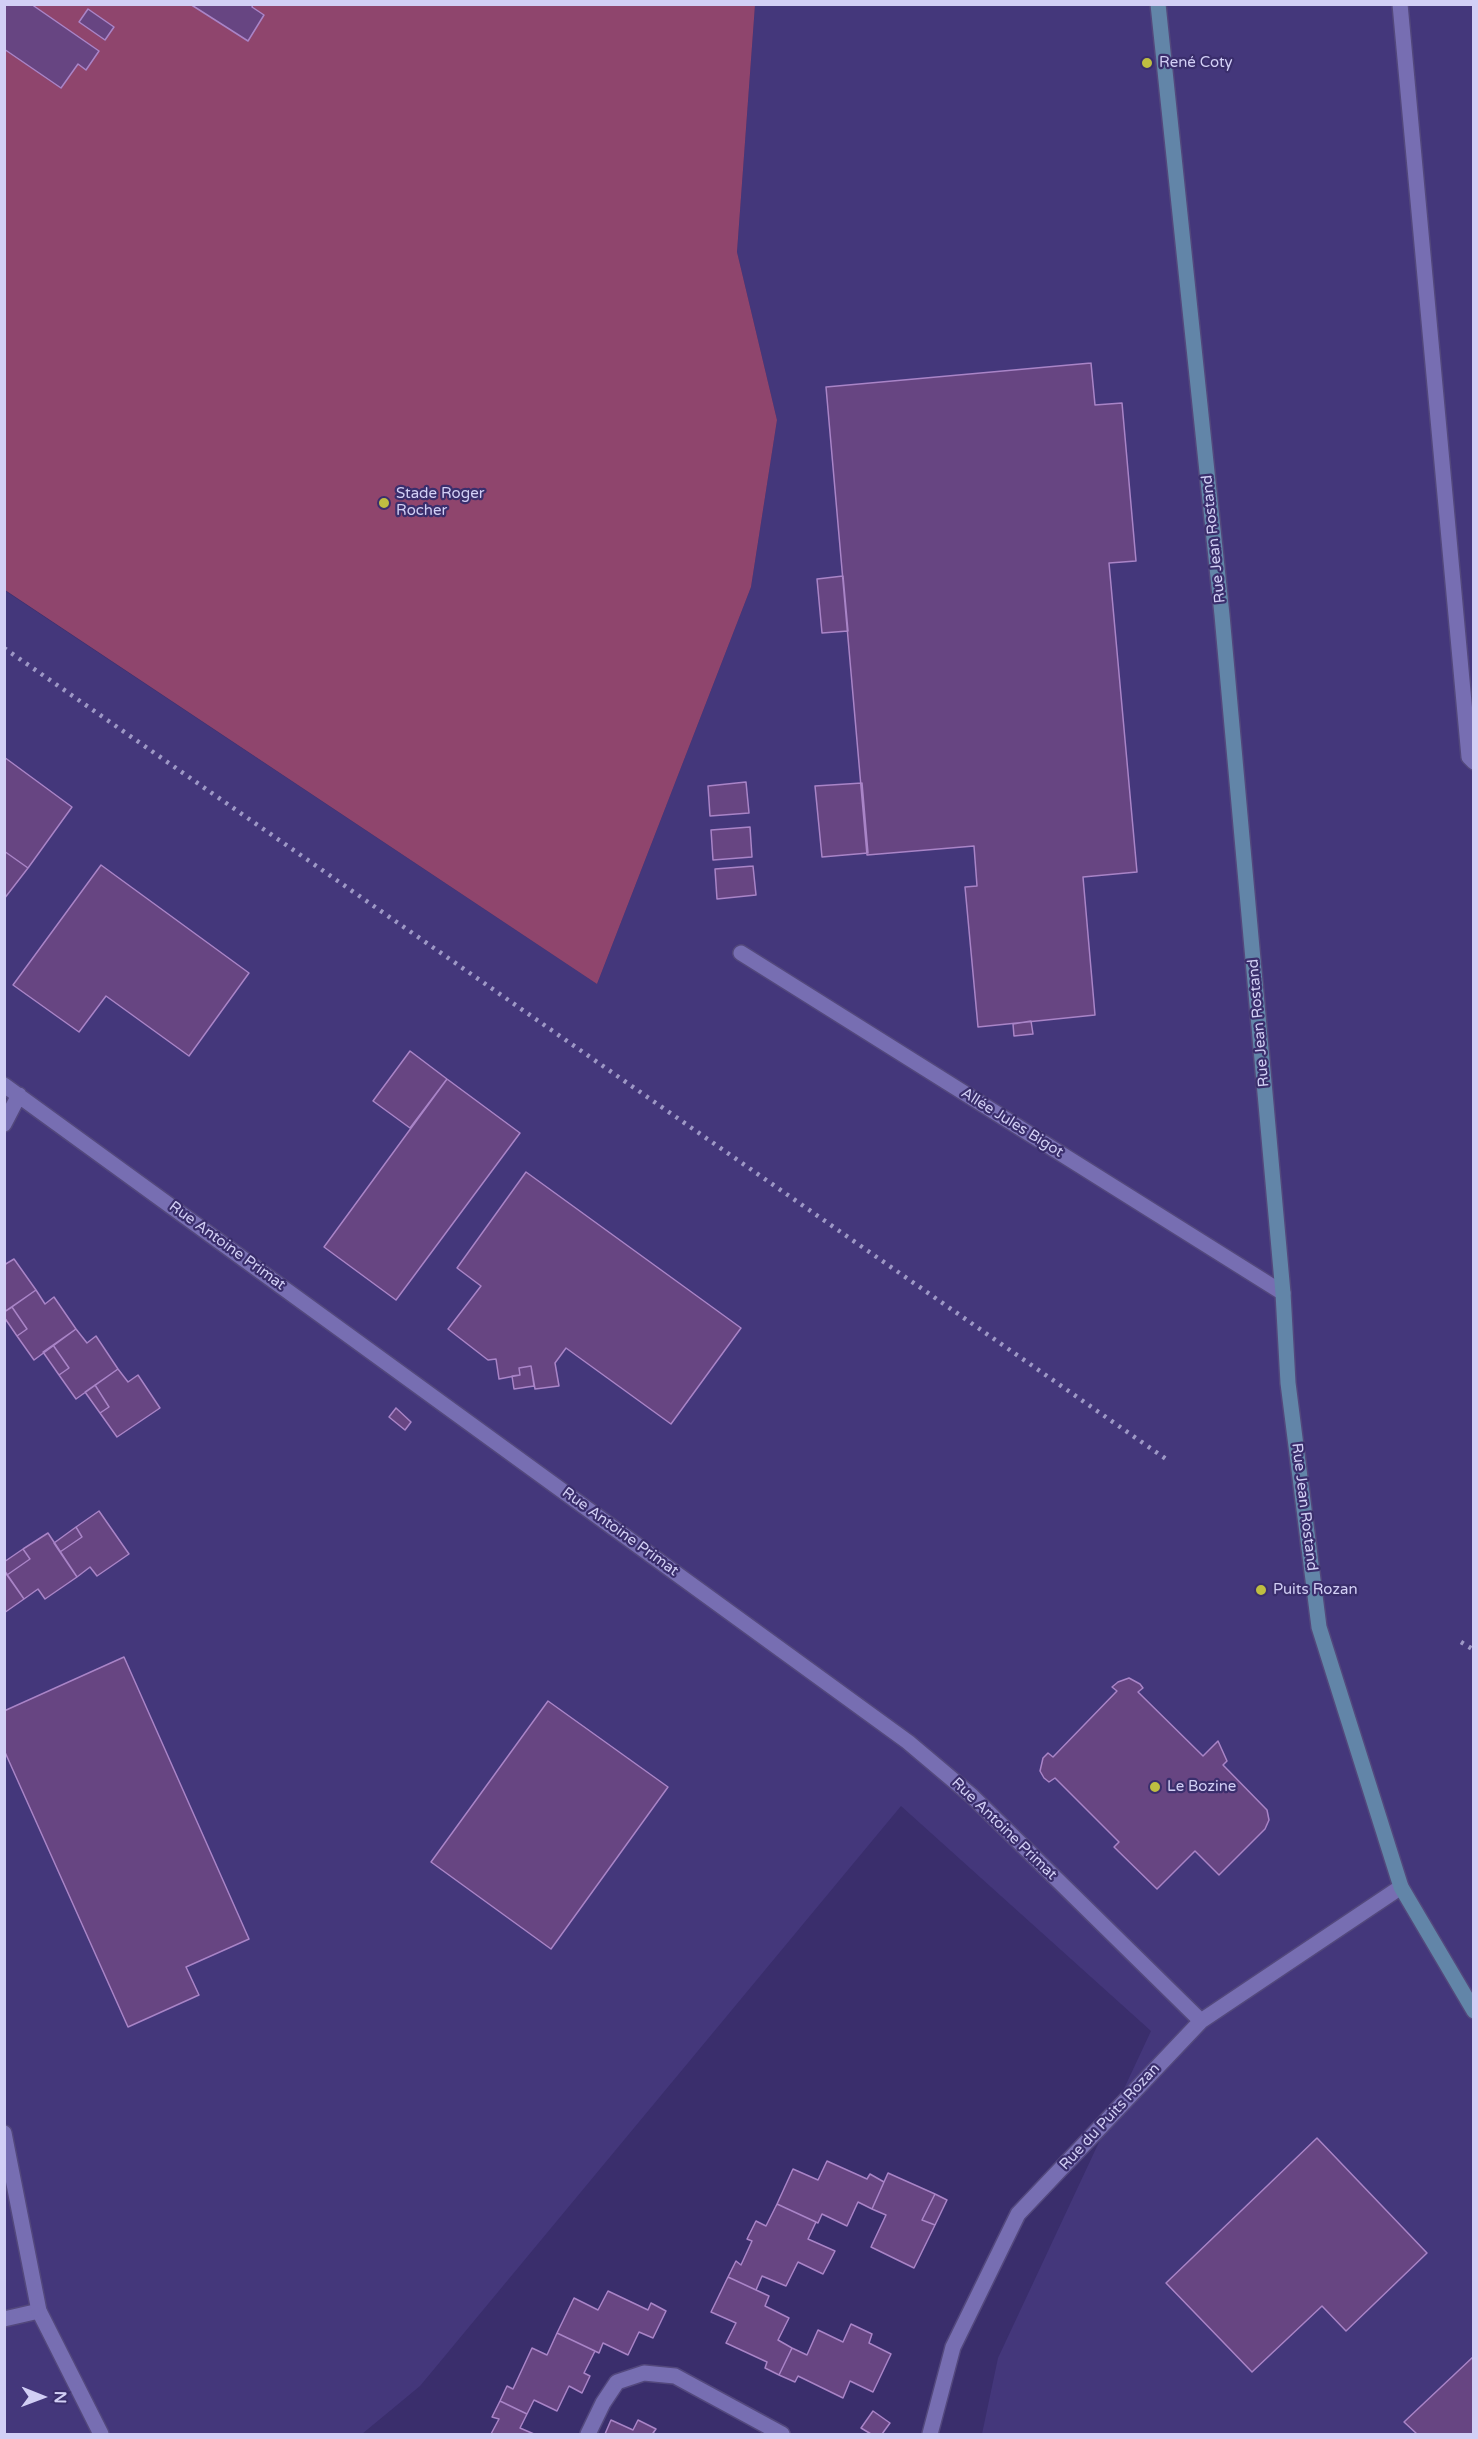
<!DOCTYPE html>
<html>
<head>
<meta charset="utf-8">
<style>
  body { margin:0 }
  #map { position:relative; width:1478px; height:2439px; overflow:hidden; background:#3a2e6c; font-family:"Varela Round",sans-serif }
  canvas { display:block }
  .frame { position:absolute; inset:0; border:6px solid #d2cff5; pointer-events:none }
  .north { position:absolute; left:12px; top:2367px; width:60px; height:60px; -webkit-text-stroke:4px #3a2e6c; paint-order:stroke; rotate:91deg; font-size:16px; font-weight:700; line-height:24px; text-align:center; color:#d2cff5 }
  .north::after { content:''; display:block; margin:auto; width:21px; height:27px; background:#d2cff5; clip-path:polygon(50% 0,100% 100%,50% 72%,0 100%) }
</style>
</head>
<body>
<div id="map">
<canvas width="1478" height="2439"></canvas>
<div class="frame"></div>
<div class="north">N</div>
</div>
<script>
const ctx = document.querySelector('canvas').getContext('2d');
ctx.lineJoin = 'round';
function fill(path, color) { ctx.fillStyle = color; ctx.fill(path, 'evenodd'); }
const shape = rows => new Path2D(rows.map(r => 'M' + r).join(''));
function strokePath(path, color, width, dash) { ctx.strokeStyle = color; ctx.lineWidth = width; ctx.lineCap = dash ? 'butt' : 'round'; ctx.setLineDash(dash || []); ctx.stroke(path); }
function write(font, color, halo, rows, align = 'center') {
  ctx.font = font + ' "Varela Round",sans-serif'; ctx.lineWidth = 4.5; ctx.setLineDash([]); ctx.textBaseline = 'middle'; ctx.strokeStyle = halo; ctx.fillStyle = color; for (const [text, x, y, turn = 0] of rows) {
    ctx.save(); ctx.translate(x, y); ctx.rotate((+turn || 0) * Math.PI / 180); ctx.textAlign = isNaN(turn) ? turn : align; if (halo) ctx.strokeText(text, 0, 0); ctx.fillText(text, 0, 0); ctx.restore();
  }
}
fill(shape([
  [755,5,1473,5,1473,2434,982,2434,998,2358,1151,2031,901,1806,420,2386,362,2434,5,2434,4,590,597,984,751,587,777,420,737,252]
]), '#44377b');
fill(shape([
  [5,5,755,5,737,252,777,420,751,587,597,984,5,590]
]), '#8f456d');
const building = shape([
  [4,4,31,4,99,51,86,70,78,64,61,88,4,49,4,4],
  [190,4,253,4,252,7,264,15,248,41,190,4],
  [88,9,114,27,105,40,79,22,88,9],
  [1091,363,1095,405,1122,403,1136,561,1109,563,1137,872,1083,877,1095,1015,978,1027,965,887,977,886,974,846,867,855,826,387,1091,363],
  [843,576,848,631,822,633,817,579,843,576],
  [4,757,72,807,28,868,4,851,4,757],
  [746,782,749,813,710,816,708,786,746,782],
  [862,783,868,853,822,857,815,786,862,783],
  [750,827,752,857,713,860,711,830,750,827],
  [4,851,28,868,4,899,4,851],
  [101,865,249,973,189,1056,106,996,79,1032,13,985,101,865],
  [753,866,756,895,717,899,715,869,753,866],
  [1031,1021,1033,1034,1014,1036,1013,1024,1031,1021],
  [410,1051,447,1079,410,1128,373,1101,410,1051],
  [447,1079,520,1133,396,1300,324,1247,447,1079],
  [526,1172,741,1328,671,1424,566,1348,555,1363,559,1386,535,1389,531,1366,519,1368,520,1375,499,1379,496,1359,488,1360,448,1329,481,1286,457,1268,526,1172],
  [14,1259,36,1290,4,1312,4,1265,14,1259],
  [36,1290,45,1304,54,1297,76,1329,34,1360,17,1336,27,1329,12,1307,36,1290],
  [12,1307,27,1329,17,1336,4,1317,4,1312,12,1307],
  [76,1329,87,1343,96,1336,118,1369,76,1399,59,1375,69,1368,53,1345,76,1329],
  [53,1345,69,1368,59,1375,43,1352,53,1345],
  [531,1366,534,1386,514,1389,512,1376,520,1375,519,1368,531,1366],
  [118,1369,128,1382,138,1375,160,1408,117,1437,100,1413,109,1407,95,1385,118,1369],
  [95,1385,109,1407,100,1413,85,1392,95,1385],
  [396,1408,411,1422,405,1430,389,1417,396,1408],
  [99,1511,129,1554,97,1576,90,1567,77,1577,60,1552,82,1537,76,1527,99,1511],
  [76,1527,82,1537,60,1552,54,1543,76,1527],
  [48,1533,77,1577,45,1599,38,1589,24,1599,7,1575,30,1559,23,1549,48,1533],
  [23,1549,30,1559,7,1575,4,1570,4,1562,23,1549],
  [4,1570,24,1599,4,1613,4,1570],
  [124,1657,249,1939,186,1967,199,1995,128,2027,4,1750,4,1711,124,1657],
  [1129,1678,1140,1684,1143,1688,1138,1692,1203,1756,1218,1741,1227,1761,1223,1765,1267,1810,1269,1820,1265,1829,1219,1875,1195,1851,1157,1889,1114,1847,1119,1842,1055,1778,1049,1782,1044,1778,1040,1771,1043,1758,1048,1753,1053,1757,1117,1691,1112,1687,1118,1682,1129,1678],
  [548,1701,668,1787,551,1949,431,1862,548,1701],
  [1317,2138,1427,2253,1346,2331,1322,2306,1252,2372,1166,2283,1317,2138],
  [827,2161,867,2179,870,2174,884,2182,872,2209,858,2202,847,2226,822,2214,818,2223,777,2204,793,2169,818,2180,827,2161],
  [888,2173,935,2194,922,2220,935,2225,914,2268,871,2247,886,2215,872,2209,888,2173],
  [935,2194,947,2200,935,2225,922,2220,935,2194],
  [777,2204,816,2222,808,2239,835,2251,823,2274,798,2262,786,2286,762,2276,756,2290,728,2277,736,2261,741,2265,752,2241,747,2239,756,2221,766,2226,777,2204],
  [728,2277,769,2296,765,2306,789,2318,778,2340,792,2348,779,2375,765,2368,767,2362,726,2343,736,2323,711,2312,728,2277],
  [608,2291,648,2310,651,2303,666,2311,653,2338,639,2332,628,2355,603,2343,599,2353,557,2333,574,2298,598,2310,608,2291],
  [851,2324,872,2334,869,2343,891,2354,873,2392,850,2381,843,2398,798,2376,795,2382,779,2375,792,2348,807,2355,818,2330,843,2342,851,2324],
  [557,2333,595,2351,584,2373,590,2376,582,2393,569,2386,557,2411,534,2400,527,2414,500,2401,507,2386,513,2389,532,2348,547,2355,557,2333],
  [1474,2356,1474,2434,1417,2434,1404,2422,1474,2356],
  [500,2401,527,2414,520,2428,534,2434,491,2434,499,2419,492,2417,500,2401],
  [873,2411,890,2423,882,2434,871,2434,861,2428,873,2411],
  [611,2420,633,2430,638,2420,656,2429,653,2433,655,2434,605,2434,611,2420]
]);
fill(building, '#674582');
strokePath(building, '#a984c7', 1.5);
const lane = shape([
  [1400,4,1469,757,1474,762],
  [4,2319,39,2311]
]);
const street = shape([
  [741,953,1283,1293],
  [4,1085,908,1742,972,1796,1201,2021],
  [4,1124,19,1095],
  [4,2133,39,2311,101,2434],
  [588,2434,603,2403,617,2382,644,2373,675,2376,782,2434],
  [930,2434,953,2347,1018,2214,1201,2021,1401,1887]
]);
const secondary = shape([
  [1158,4,1222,615,1283,1293,1288,1383,1319,1627,1401,1887,1474,2011]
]);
strokePath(lane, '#53487d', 18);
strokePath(street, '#53487d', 18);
strokePath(secondary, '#53487d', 18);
strokePath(lane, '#776eb2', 15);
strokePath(street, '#776eb2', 15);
strokePath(secondary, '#6285a8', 15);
strokePath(shape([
  [4,648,1166,1459],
  [1461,1642,1474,1650]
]), '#9e98c6', 4.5, [3, 6]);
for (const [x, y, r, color] of [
  [1147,63,6,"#bfbe41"],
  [384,503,6,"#bfbe41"],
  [1261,1590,6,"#bfbe41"],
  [1155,1787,6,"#bfbe41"]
]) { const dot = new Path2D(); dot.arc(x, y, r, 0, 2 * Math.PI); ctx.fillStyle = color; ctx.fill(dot); strokePath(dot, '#3a2e6c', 2); }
write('15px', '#d2cff5', '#3a2e6c', [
  ["René Coty",1159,63],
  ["Stade Roger",396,494],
  ["Rocher",396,511],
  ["Puits Rozan",1273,1590],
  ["Le Bozine",1167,1787]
], 'left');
write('15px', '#d2cff5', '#3a2e6c', [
  ["Rue Jean Rostand",1214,539,-96],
  ["Rue Jean Rostand",1259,1023,-95],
  ["Allée Jules Bigot",1012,1123,32],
  ["Rue Antoine Primat",227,1246,36],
  ["Rue Jean Rostand",1304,1507,83],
  ["Rue Antoine Primat",620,1532,36],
  ["Rue Antoine Primat",1004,1829,44],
  ["Rue du Puits Rozan",1110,2117,-47]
]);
</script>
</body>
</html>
